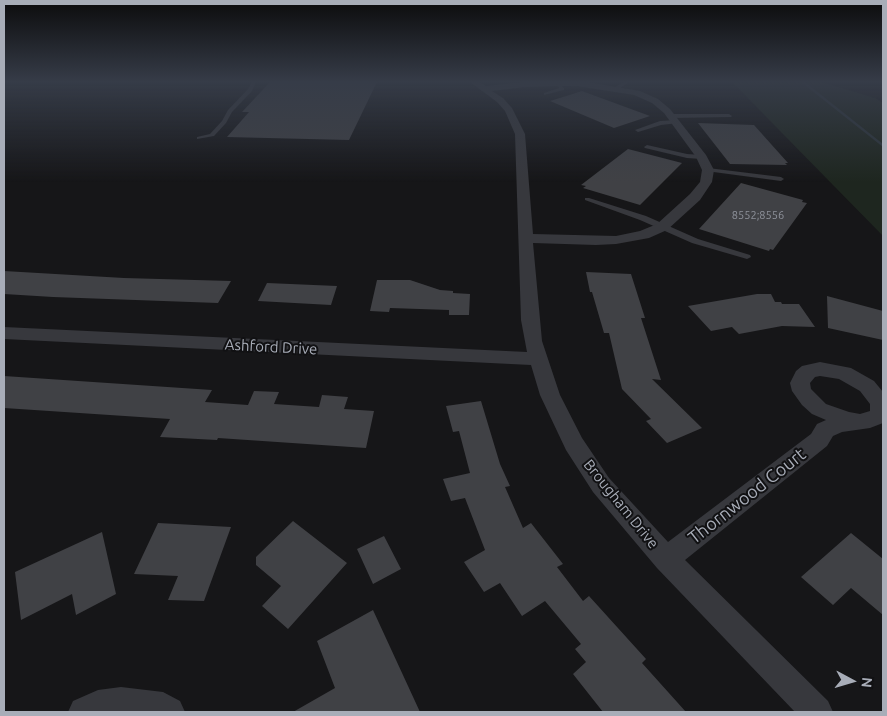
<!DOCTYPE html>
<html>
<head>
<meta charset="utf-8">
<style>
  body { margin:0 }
  #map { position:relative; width:887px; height:716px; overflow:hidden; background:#161618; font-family:Ubuntu,sans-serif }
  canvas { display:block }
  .frame { position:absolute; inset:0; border:5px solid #a8adb8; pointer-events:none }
  .north { position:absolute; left:827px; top:656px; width:50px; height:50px; -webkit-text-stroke:4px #111113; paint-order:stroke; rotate:96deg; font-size:14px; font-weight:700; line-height:20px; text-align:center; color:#a8adb8 }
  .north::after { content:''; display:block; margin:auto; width:18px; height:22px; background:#a8adb8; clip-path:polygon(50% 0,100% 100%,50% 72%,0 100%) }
</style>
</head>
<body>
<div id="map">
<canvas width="887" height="716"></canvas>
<div class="frame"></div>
<div class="north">N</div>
</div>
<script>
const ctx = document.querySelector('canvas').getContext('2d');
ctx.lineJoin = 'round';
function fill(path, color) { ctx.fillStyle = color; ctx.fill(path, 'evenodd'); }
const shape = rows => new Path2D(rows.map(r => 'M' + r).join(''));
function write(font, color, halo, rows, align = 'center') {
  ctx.font = font + ' Ubuntu,sans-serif'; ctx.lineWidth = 4; ctx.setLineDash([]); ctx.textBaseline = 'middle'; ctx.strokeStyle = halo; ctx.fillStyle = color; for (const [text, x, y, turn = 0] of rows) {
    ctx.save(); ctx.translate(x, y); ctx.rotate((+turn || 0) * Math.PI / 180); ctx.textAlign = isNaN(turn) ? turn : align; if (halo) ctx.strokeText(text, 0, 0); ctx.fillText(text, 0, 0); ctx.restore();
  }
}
fill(shape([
  [732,82,822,82,875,98,883,103,883,236]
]), '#1e261f');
fill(shape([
  [801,82,805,82,883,144,883,147,801,82]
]), '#2c353c');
fill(shape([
  [270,82,377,82,349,140,227,137,249,112,242,112],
  [582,91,650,116,614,128,550,101],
  [698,123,754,125,788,163,785,163,787,165,730,164],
  [628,149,682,163,640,205,583,188,586,186,581,185],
  [741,183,803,200,802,202,807,203,773,250,770,249,769,251,699,229],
  [4,271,124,278,231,281,218,303,53,297,4,294],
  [586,272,631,274,645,318,641,318,661,380,652,379,702,428,667,443,646,421,651,419,622,389,609,333,604,333,592,292,590,292],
  [377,280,410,280,440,290,453,291,453,293,470,294,469,315,449,315,449,310,390,308,389,312,370,311],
  [267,283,337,286,331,305,258,301],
  [757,294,771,294,775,302,781,302,782,304,799,304,815,327,782,326,739,334,732,327,711,331,688,306],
  [827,296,883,311,883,340,828,328],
  [4,376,212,390,205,402,248,405,254,391,279,392,274,404,319,407,322,395,348,397,344,409,374,411,366,448,218,438,217,440,160,437,170,419,4,408],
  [481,401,500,464,510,486,505,487,523,528,531,523,563,564,557,567,583,601,589,596,646,659,642,663,686,712,603,712,573,674,586,662,575,649,581,644,545,601,522,616,500,583,484,592,464,562,485,550,465,498,451,501,443,479,470,473,459,431,453,432,446,406],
  [293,521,347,563,288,629,262,606,281,586,256,565,256,557],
  [158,523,231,527,204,601,168,600,178,576,134,574],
  [102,532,116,594,76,615,72,594,21,620,15,572],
  [851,533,883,559,883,615,851,588,833,605,801,577],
  [384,536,401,569,373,584,357,549],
  [373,610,420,712,293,712,335,688,317,641]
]), '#404145');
fill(shape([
  [252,82,256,82,252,91,232,112,226,123,214,136,197,139,197,137,210,134,222,121,228,110,248,89,252,82],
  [557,82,564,88,564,90,544,95,544,93,559,88,555,83,557,82],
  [624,82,629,82,619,89,615,89,615,87,624,82],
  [729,114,732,116,731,117,671,118,668,116,671,114,729,114],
  [676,120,679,122,678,123,661,125,638,132,635,130,660,121,676,120],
  [647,145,687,154,702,155,705,157,702,159,687,158,645,148,644,147,647,145],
  [708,168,781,177,784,179,781,181,706,171,706,169,708,168],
  [585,198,589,198,646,216,698,239,750,255,751,257,747,259,692,243,640,220,585,200,585,198]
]), '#37383d');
fill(shape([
  [470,82,479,82,486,86,523,82,587,82,640,91,658,99,670,109,706,155,714,170,712,182,700,200,667,230,649,238,616,244,596,245,533,243,542,341,560,395,582,438,609,478,668,542,811,434,817,424,826,420,812,414,802,405,792,391,790,383,796,371,802,366,820,362,851,368,874,381,883,392,883,423,870,428,842,432,833,436,827,446,685,560,828,701,833,712,795,712,657,568,593,492,566,450,540,395,531,365,4,339,4,327,527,352,521,320,515,134,505,111,497,102,470,82],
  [576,86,634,95,652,103,664,113,696,157,702,170,700,182,690,194,657,224,640,231,616,236,533,234,525,134,512,108,503,98,492,91,526,87,576,86],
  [820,376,839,379,860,391,870,404,870,411,860,414,849,412,826,404,811,389,810,383,815,377,820,376],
  [121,687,163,692,180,701,185,712,68,712,73,701,98,690,121,687]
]), '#37383d');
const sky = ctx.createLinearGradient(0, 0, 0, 182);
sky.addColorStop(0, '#0c0c0d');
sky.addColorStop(0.45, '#363c48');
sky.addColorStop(1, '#363c4800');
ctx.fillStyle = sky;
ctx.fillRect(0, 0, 887, 182);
write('11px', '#8e929b', null, [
  ["8552;8556",758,215]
]);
write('15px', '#a8adb8', '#111113', [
  ["Ashford Drive",271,347,3],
  ["Brougham Drive",621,504,51]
]);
write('18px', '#a8adb8', '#111113', [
  ["Thornwood Court",747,496,-38]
]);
</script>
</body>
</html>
